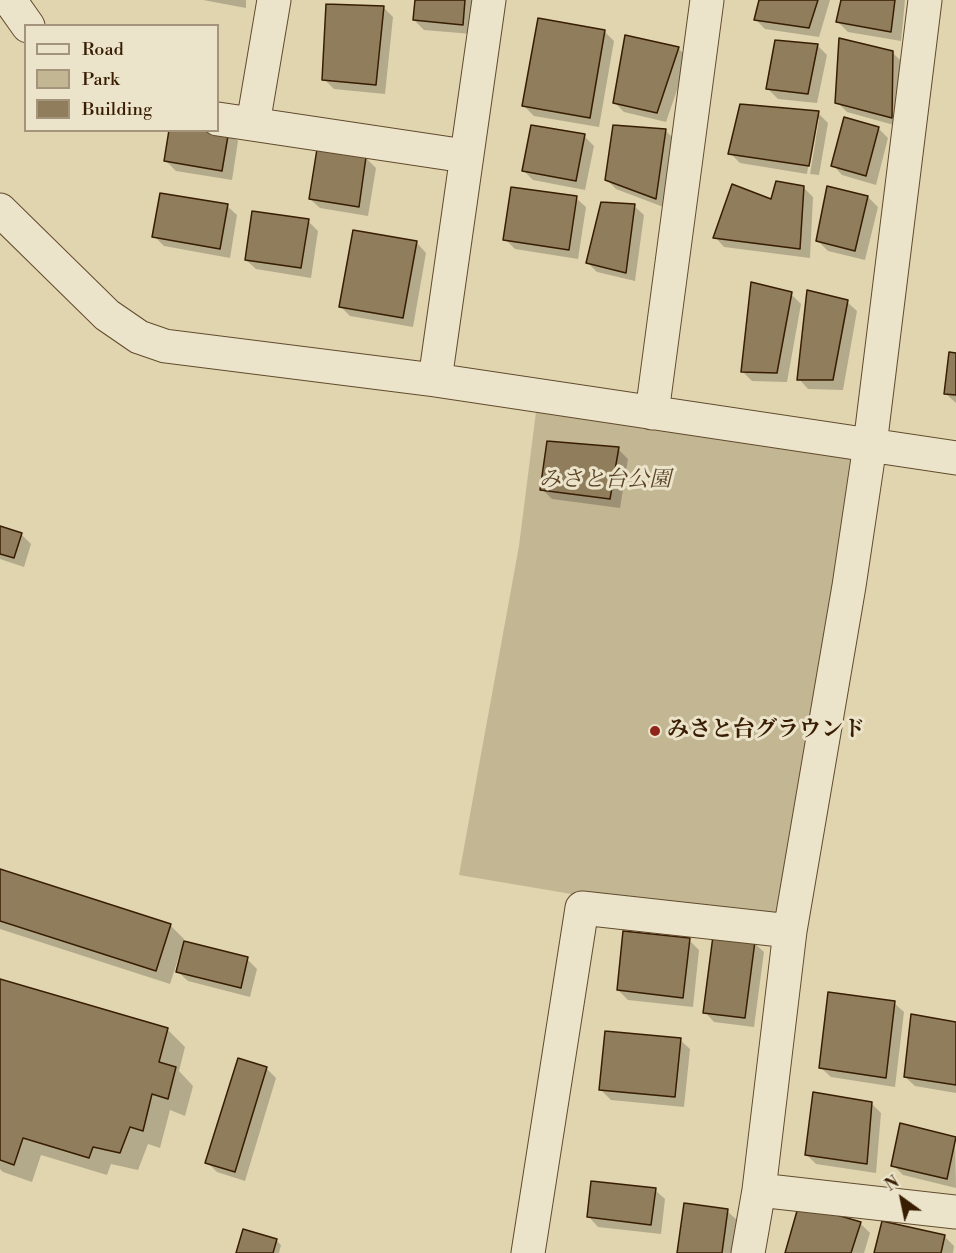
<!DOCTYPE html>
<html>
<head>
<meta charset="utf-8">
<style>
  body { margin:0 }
  #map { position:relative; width:956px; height:1253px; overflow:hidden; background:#e0d5af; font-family:"Libre Bodoni",serif }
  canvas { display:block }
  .legend { position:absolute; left:24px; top:24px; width:195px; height:108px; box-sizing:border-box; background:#ebe4cb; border:2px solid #a3947b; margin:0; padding:8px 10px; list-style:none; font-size:18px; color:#381d02 }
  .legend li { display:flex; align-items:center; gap:12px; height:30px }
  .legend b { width:30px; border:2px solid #a3947b }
  .north { position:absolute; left:872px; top:1169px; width:60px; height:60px; -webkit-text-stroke:4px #ebe4cb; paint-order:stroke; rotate:327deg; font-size:16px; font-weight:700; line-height:24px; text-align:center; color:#381d02 }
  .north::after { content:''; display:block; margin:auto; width:21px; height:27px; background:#381d02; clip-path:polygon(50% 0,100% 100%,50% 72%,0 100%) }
</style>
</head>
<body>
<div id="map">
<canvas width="956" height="1253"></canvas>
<ul class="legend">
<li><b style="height:8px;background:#ebe4cb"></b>Road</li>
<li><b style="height:16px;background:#c3b692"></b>Park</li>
<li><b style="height:16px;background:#8f7d5c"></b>Building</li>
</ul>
<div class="north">N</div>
</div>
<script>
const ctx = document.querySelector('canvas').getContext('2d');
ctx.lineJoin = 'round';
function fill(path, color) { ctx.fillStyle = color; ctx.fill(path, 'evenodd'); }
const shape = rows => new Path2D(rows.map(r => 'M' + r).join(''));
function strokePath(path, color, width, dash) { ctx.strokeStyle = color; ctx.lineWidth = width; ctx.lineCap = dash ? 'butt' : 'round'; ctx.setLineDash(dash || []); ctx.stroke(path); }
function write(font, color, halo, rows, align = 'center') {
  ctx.font = font + ' "Libre Bodoni","Noto Serif JP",serif'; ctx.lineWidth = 6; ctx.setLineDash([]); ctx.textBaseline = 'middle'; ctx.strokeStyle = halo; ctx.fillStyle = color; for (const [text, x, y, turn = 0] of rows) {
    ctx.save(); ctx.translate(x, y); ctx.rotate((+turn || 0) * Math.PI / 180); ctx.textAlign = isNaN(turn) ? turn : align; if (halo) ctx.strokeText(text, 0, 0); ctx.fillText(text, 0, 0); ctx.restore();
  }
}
fill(shape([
  [538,396,870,445,790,931,459,875,519,546]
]), '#c3b692');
fill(shape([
  [203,0,246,0,246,8],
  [416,0,476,0,472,34,424,30,414,20],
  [760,0,830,0,819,37,765,29,755,19],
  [842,0,905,0,901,41,848,32,838,22],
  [384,8,393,17,385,94,334,89,324,79],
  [604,31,614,41,599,127,534,116,524,106],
  [817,45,827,55,817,103,778,99,768,89],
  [678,48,688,58,666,122,624,112,614,102],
  [892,52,902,62,901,127,847,112,837,102],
  [818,113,828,123,819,175,810,174,819,119,816,119,807,174,740,163,730,153],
  [614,127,666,131,676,141,666,208,616,189,606,179],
  [878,128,888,138,876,185,842,175,833,165],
  [229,131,238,141,232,180,176,171,166,161],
  [584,136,594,146,585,190,533,180,524,171],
  [366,158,376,168,368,216,320,208,310,199],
  [803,187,813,197,810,258,724,247,715,237,772,201],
  [868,197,878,207,865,260,828,251,818,241],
  [576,198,586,207,578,259,515,249,505,239],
  [227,206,237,215,230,258,164,246,154,236],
  [634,206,644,215,635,281,597,272,587,262],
  [308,221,318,231,311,278,256,269,246,260],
  [417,243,426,253,413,327,350,316,340,306],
  [791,294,801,304,787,382,752,381,742,371],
  [847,302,857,311,843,390,808,389,799,379],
  [956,354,956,403,946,394],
  [618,449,628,459,620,508,552,499,542,489],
  [0,528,21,534,31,544,24,567,0,559],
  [0,870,170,925,184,939,183,943,247,959,257,969,250,997,188,981,178,972,184,948,182,947,170,984,0,929],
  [689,940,699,950,693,1007,628,1000,618,990],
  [754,943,764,952,754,1027,714,1022,705,1012],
  [0,981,167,1029,185,1047,179,1071,193,1086,185,1116,170,1110,160,1148,148,1144,138,1170,111,1164,107,1175,41,1155,32,1182,3,1172,0,1169],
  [894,1003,904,1012,895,1087,831,1077,821,1068],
  [956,1023,956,1093,915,1086,905,1077],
  [680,1040,690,1049,684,1107,611,1100,601,1090],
  [266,1068,276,1078,245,1181,217,1172,207,1162],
  [871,1103,881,1113,876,1173,816,1164,806,1154],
  [955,1139,956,1188,903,1175,893,1165],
  [655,1190,665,1199,661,1234,598,1227,589,1217],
  [727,1211,737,1220,733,1253,679,1253],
  [860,1223,870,1233,864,1253,786,1253],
  [944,1236,954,1246,953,1253,876,1253],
  [276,1240,281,1245,279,1253,238,1253]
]), '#0003');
const building = shape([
  [415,0,465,0,463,25,413,20,415,0],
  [759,0,818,0,809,28,754,20,759,0],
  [841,0,895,0,891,32,836,22,841,0],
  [326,4,384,6,376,85,322,80,326,4],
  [538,18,605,30,590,118,522,106,538,18],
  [625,35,679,47,657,113,613,103,625,35],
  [839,38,893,51,892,118,835,103,839,38],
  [775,40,818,44,808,94,766,89,775,40],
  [740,104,819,111,809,166,728,154,740,104],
  [844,117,879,127,866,176,831,166,844,117],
  [531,125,585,134,576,181,522,171,531,125],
  [613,125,666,129,656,199,605,180,613,125],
  [169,130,229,130,222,171,164,161,169,130],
  [317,149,366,157,359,207,309,199,317,149],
  [776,181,804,186,800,249,713,238,732,184,771,199,776,181],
  [827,186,868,196,855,251,816,241,827,186],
  [511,187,577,196,569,250,503,240,511,187],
  [160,193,228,204,220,249,152,237,160,193],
  [601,202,635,204,626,273,586,263,601,202],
  [252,211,309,219,301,268,245,260,252,211],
  [353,230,417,241,403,318,339,307,353,230],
  [751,282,792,292,777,373,741,372,751,282],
  [807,290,848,300,833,380,797,380,807,290],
  [949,352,956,353,956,395,944,394,949,352],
  [547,441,619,447,610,499,540,490,547,441],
  [0,526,22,533,14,558,0,554,0,526],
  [0,869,171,924,156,971,0,921,0,869],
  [623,931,690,938,683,998,617,990,623,931],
  [713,936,755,941,745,1018,703,1013,713,936],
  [184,941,248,957,241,988,176,972,184,941],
  [0,979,168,1028,159,1062,176,1067,168,1099,152,1094,143,1131,130,1127,120,1153,93,1147,89,1158,23,1138,14,1165,0,1160,0,979],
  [828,992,895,1001,886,1078,819,1068,828,992],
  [911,1014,956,1022,956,1085,904,1077,911,1014],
  [605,1031,681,1038,675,1097,599,1090,605,1031],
  [238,1058,267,1067,235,1172,205,1163,238,1058],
  [813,1092,872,1102,867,1164,805,1155,813,1092],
  [900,1123,956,1137,947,1179,891,1166,900,1123],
  [591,1181,656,1188,651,1225,587,1217,591,1181],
  [684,1203,728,1209,722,1253,677,1253,684,1203],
  [799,1204,861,1222,851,1253,785,1253,799,1204],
  [882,1221,945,1235,941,1253,874,1253,882,1221],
  [243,1229,277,1239,273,1253,236,1253,243,1229]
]);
fill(building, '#8f7d5c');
strokePath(building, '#381d02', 1.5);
const minor = shape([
  [12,0,11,2,28,26],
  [218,119,465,156],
  [253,124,274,0],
  [0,210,107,315,139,337,165,346,435,380,956,458],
  [435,380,489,0],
  [652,413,707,0],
  [759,1190,956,1212],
  [528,1253,582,908,790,931],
  [748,1253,759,1190,790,931,849,586,870,445,925,0]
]);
strokePath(minor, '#624b2d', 35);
strokePath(minor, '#ebe4cb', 33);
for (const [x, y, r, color] of [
  [655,731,6,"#8f2418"]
]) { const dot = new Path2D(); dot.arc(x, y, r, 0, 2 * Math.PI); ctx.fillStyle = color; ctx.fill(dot); strokePath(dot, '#ebe4cb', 2); }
write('italic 22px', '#5b4326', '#ebe4cb', [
  ["みさと台公園",605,481]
]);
write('bold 22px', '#381d02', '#ebe4cb', [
  ["みさと台グラウンド",667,731]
], 'left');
</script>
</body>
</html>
